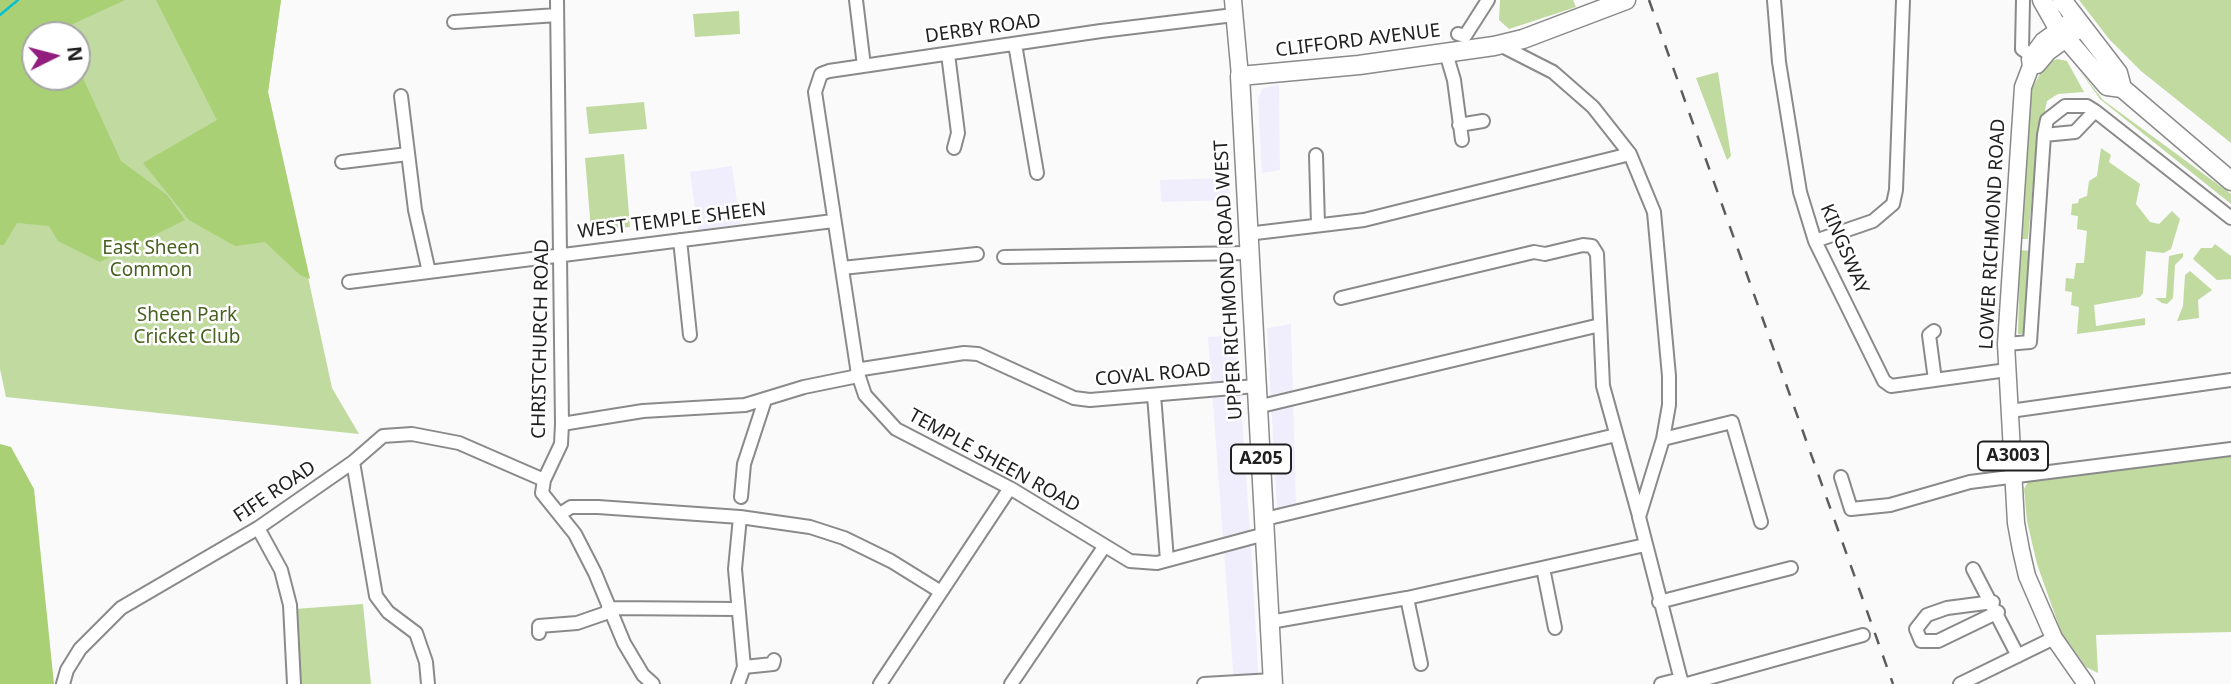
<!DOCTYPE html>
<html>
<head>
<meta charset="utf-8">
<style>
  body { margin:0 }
  #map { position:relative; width:2231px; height:684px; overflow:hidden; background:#fafafb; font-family:"Noto Sans",sans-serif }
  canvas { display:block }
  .north { position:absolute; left:21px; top:21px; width:70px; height:70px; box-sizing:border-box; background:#fff; border:2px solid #a6a6a6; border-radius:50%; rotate:84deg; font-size:19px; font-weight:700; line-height:28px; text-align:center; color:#202021 }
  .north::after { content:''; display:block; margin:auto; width:24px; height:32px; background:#911e7e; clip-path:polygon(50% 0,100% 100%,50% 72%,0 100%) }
</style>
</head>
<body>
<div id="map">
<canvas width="2231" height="684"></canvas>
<div class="north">N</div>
</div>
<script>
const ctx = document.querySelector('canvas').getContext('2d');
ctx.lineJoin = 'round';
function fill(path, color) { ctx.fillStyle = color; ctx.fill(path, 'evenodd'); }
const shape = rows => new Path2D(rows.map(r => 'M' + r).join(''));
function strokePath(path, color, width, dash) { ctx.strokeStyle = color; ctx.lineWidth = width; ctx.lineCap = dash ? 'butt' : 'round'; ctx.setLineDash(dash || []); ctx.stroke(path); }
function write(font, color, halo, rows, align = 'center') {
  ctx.font = font + ' "Noto Sans",sans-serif'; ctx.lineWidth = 5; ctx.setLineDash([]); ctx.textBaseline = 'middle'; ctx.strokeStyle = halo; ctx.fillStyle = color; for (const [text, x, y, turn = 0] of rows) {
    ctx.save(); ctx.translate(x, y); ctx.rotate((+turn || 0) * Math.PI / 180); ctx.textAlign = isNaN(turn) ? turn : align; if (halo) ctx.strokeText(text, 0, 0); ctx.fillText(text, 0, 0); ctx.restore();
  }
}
fill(shape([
  [1279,84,1280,170,1262,173,1258,99,1262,89],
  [732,166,740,224,698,230,690,172],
  [1229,178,1230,200,1161,202,1160,180],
  [1291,324,1296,504,1277,508,1267,328],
  [1236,335,1251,547,1259,684,1234,684,1208,337]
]), '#f0eefc');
fill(shape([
  [0,0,281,0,268,92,332,388,359,434,6,397,0,369],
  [35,35,77,35,77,77,35,77],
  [1500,0,1573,0,1576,7,1509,29,1499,20],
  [2079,0,2231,0,2231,143,2141,71,2109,39],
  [739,11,740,34,695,37,693,14],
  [2057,59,2067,61,2084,92,2058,94,2047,101,2036,153,2028,239,2022,239,2031,90,2045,65],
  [2078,68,2103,100,2231,194,2231,204,2100,99],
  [1718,72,1731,156,1727,160,1696,78],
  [644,102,647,129,589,134,586,107],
  [2101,148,2111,155,2109,162,2140,184,2136,204,2150,222,2159,224,2172,211,2180,219,2171,249,2164,253,2146,251,2143,293,2140,297,2094,305,2096,326,2145,318,2145,325,2077,334,2079,307,2071,305,2072,292,2065,291,2066,278,2074,279,2076,263,2084,263,2087,231,2077,229,2078,216,2071,215,2072,204,2078,203,2079,199,2087,196,2089,181,2097,176],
  [624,154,630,227,591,230,585,158],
  [2215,244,2231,256,2231,279,2217,280,2193,259,2201,248,2212,248],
  [2020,250,2031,251,2029,334,2018,334],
  [2183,253,2183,257,2175,265,2173,298,2167,304,2162,303,2155,298,2166,298,2169,256],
  [2190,271,2212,290,2198,300,2199,318,2177,321,2183,306,2185,275],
  [2231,454,2231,632,2096,635,2098,673,2086,667,2061,632,2037,564,2027,521,2024,489,2030,478],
  [363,604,371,684,296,684,295,609]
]), '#c0daa0');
fill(shape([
  [0,0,125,0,62,29,64,35,35,35,35,77,77,77,77,65,121,161,167,195,185,220,100,262,58,241,49,226,17,223,4,245,0,245],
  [156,0,281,0,268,92,310,279,300,275,265,242,235,246,189,220,143,163,217,120],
  [0,444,11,447,34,489,54,684,0,684]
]), '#a9d074');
strokePath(shape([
  [0,15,18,0]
]), '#07c1d1', 2.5);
const minor = shape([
  [557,0,562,424,561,444,544,480,542,493,575,534,595,573,624,643,643,675,653,684],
  [856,0,864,66],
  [1774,0,1779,62,1800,192,1815,241,1884,381,1891,386,2007,370],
  [2023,0,2022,49,2037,59],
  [1234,15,1101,31,829,71,821,74,815,92,858,374,865,395,896,429,1010,488,1130,561,1157,563,1265,534],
  [454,22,557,15],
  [1458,34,1465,36,1488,0],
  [1015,44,1037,173],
  [1500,45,1553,72,1593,107,1630,154,1654,212,1669,376,1669,405,1663,439,1639,517,1682,684],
  [1446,53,1454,80,1462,140],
  [948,54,958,133,954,148],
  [401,96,415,210,429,272],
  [2095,111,2231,218],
  [1459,125,1483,121],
  [1316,155,1318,225],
  [342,162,408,154],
  [1247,234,1364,220,1630,154],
  [680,240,690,335],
  [1815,241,1873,221,1893,204,1896,190,1903,0],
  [1004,257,1249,253],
  [842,268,977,254],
  [349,282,833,221],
  [1341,298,1534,252,1545,254,1583,245,1592,246,1597,254,1603,386,1639,516],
  [1934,331,1929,335,1935,380],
  [2006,344,2030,342,2044,135,2047,120,2065,106,2087,106,2095,111,2075,132,2044,135],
  [1154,395,1167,560],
  [1257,407,1600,325],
  [2010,411,2231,380],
  [562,424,643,411,745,405,804,387,853,377,862,369,964,353,978,354,1074,398,1090,400,1256,386],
  [1663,439,1732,422,1761,522],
  [353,462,376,596,388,612,416,633,426,662,428,684],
  [1841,477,1851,509,1890,505,1970,482,2231,449],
  [741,497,744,464,765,400],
  [560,514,571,507,598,507,740,517,810,527,844,538,891,561,941,592],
  [1265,519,1616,435],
  [258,528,281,570,290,605,294,684],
  [1543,568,1555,628],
  [1973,569,2018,656],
  [1407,598,1421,664],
  [1659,602,1791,568],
  [1993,602,1947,608,1927,615,1916,629,1921,641,1938,641,1998,612],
  [608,608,737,609],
  [1270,622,1407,598,1645,545],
  [539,633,539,626,577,623,609,612],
  [744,667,773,664,774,660],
  [63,684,67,670,80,649,121,608,258,528,353,462,383,436,412,434,459,443,544,480],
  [738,684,744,667,735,569,740,517],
  [880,684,1010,488],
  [1011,684,1104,547],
  [1204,684,1273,680],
  [1661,684,1681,679],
  [1687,684,1863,635],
  [1960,684,2054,638]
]);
const major = shape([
  [1233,0,1240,76],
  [2074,19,2043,41,2030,59,2031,66,2023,87,2006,344,2016,523,2021,550,2027,576,2054,638,2086,684],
  [2037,65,2048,52,2081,28]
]);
const highway = shape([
  [2042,0,2059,30,2107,86,2122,88,2231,181],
  [2062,0,2118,73,2122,88],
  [1273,684,1240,76,1359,65,1494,46,1523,39,1626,0]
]);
strokePath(minor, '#8a8a8b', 16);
strokePath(major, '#8a8a8b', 19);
strokePath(highway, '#8a8a8b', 21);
strokePath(minor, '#fff', 12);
strokePath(major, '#fff', 16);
strokePath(highway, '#fff', 18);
strokePath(shape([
  [1649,0,1893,684]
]), '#5d5d5e', 2.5, [12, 12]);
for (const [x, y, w] of [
  [2013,456,70],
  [1261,459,60]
]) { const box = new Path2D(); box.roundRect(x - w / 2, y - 14.5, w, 29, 5); ctx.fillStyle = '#fff'; ctx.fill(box); strokePath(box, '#202021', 2); }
write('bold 18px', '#202021', null, [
  ["A3003",2013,456],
  ["A205",1261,459]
]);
write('19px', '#202021', '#fff', [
  ["DERBY ROAD",983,29,-8],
  ["CLIFFORD AVENUE",1358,41,-7],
  ["WEST TEMPLE SHEEN",672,221,-7],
  ["LOWER RICHMOND ROAD",1993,234,-87],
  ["KINGSWAY",1844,249,67],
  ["UPPER RICHMOND ROAD WEST",1229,280,-93],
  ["CHRISTCHURCH ROAD",541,339,-89],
  ["COVAL ROAD",1153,375,-5],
  ["TEMPLE SHEEN ROAD",994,461,29],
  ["FIFE ROAD",275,492,-34]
]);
write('19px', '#486122', '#fff', [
  ["East Sheen",151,249],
  ["Common",151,271],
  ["Sheen Park",187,316],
  ["Cricket Club",187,338]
]);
</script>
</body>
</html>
